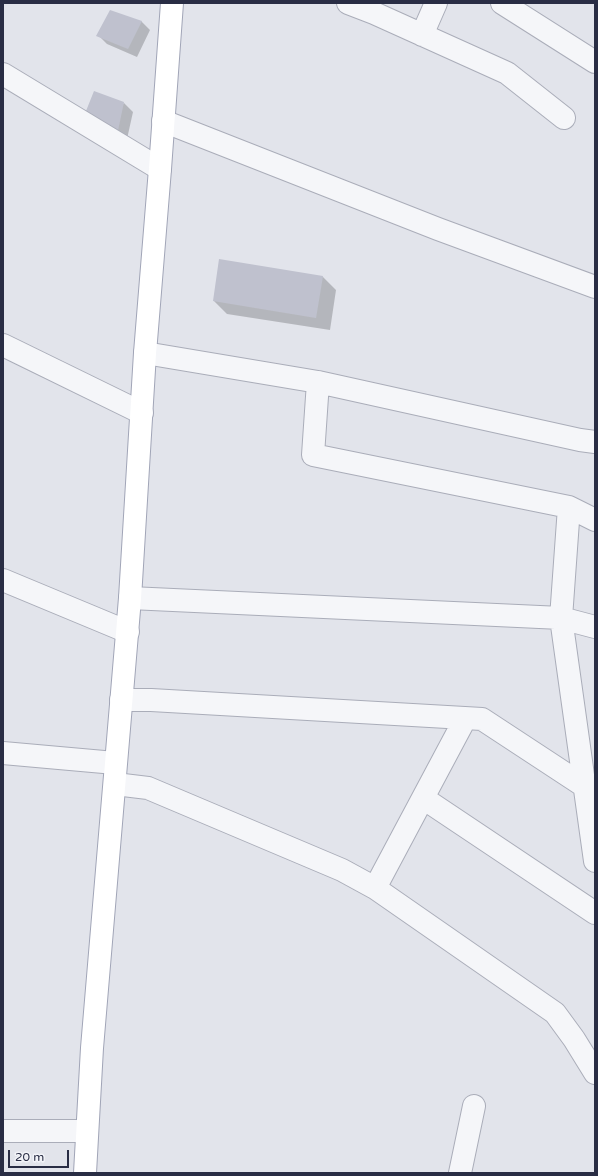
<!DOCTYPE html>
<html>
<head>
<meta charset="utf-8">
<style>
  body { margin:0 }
  #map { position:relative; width:598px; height:1176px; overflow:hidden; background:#e2e4eb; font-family:"Varela Round",sans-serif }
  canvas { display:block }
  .frame { position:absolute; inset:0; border:4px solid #292d44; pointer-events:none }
  .scale { position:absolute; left:8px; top:1150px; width:61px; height:18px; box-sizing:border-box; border:2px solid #292d44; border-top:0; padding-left:5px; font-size:12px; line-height:14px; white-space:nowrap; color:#292d44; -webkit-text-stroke:3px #f2f3f8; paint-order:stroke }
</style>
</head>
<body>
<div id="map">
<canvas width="598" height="1176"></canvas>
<div class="frame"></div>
<div class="scale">20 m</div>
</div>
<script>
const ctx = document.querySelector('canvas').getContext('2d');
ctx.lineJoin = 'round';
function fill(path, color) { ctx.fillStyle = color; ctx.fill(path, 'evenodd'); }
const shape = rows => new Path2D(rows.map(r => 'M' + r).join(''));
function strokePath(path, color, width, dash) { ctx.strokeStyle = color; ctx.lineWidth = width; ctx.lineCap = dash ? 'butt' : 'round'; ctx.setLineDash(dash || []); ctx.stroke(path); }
fill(shape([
  [141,21,150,30,137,57,107,44,98,35],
  [124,103,133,112,125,148,92,130],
  [323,277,336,290,330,330,227,314,214,301]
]), '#0003');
fill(shape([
  [110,10,142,21,128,49,96,36],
  [94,91,124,102,116,140,82,121],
  [219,259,323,276,316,318,213,301]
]), '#bfc1ce');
const minor = shape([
  [348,3,374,13,507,73,564,118],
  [502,3,595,62],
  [422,35,436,3],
  [3,74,160,169],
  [163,121,438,229,595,287],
  [3,345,142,413],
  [145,353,318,382,580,440,595,442],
  [318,382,313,455,569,507,561,618,595,861],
  [569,507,595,520],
  [3,580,128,632],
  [130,598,561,618,595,627],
  [121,700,151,700,482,719,584,786],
  [3,753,115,763],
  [115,784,148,788,342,870,375,888,555,1013,574,1039,595,1073],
  [423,798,595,913],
  [375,888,465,719],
  [3,1131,87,1131],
  [460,1173,474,1106]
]);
const major = shape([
  [85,1173,92,1048,130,598,145,353,160,169,172,3]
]);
strokePath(minor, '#aaadb9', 24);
strokePath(major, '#a1a5b7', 24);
strokePath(minor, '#f5f6f9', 22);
strokePath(major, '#fff', 22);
</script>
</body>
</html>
